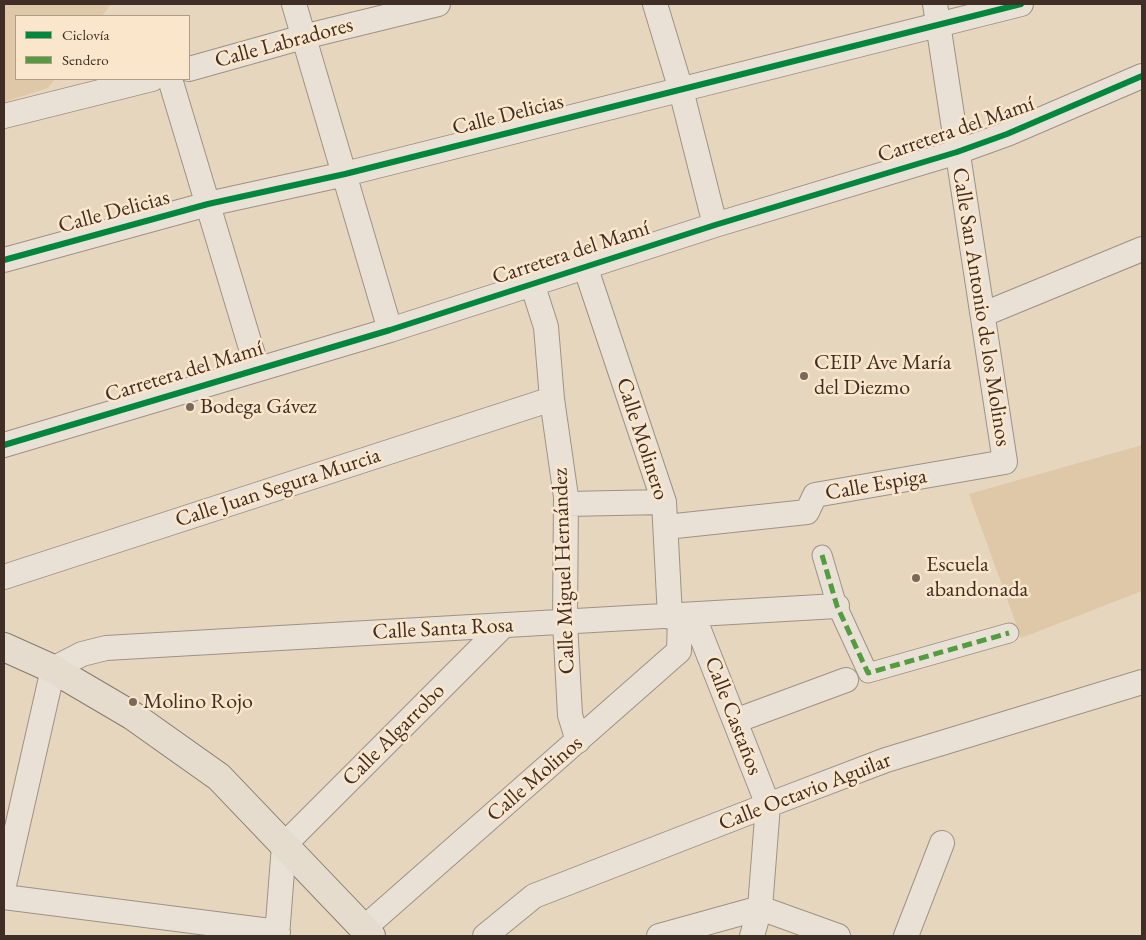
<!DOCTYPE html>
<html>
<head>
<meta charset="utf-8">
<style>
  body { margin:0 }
  #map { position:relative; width:1146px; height:940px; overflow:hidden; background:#e7d6be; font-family:"EB Garamond",serif }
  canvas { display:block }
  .frame { position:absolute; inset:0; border:5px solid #3f2d26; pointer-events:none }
  .legend { position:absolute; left:15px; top:15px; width:175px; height:65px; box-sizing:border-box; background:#fae6ca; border:1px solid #af9c88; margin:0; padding:6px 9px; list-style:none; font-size:15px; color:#3f2d26 }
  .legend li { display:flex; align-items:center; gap:10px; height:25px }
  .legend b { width:25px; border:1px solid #af9c88 }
</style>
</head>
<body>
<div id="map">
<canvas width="1146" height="940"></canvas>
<div class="frame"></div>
<ul class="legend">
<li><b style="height:6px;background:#00873e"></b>Ciclovía</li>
<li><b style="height:6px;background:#539d40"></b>Sendero</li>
</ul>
</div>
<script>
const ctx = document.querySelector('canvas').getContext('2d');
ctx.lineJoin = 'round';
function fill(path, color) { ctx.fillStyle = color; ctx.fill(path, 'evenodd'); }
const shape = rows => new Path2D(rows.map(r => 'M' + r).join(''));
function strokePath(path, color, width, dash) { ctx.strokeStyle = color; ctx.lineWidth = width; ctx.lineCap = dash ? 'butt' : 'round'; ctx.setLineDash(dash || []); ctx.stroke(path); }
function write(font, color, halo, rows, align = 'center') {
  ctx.font = font + ' "EB Garamond",serif'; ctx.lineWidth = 5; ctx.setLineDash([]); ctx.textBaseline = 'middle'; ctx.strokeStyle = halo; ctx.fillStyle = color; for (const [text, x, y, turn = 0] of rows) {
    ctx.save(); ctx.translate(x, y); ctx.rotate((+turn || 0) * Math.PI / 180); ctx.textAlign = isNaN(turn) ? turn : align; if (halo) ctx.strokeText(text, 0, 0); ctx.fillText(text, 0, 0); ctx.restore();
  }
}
fill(shape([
  [4,4,111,4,102,16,16,16,16,79,55,79,48,88,4,102],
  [1142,445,1142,591,1021,638,969,494]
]), '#dfc8a8');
const pedestrian = shape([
  [822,555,837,606,868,673,1009,633]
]);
const minor = shape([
  [294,4,390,330],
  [655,4,681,90,715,225],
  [189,69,303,37,438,4],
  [170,79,257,368],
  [4,116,152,79],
  [4,260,208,204,345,174,1021,4],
  [585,266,664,502,670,617],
  [532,283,546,327,552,399,566,497,565,622,570,715,578,741],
  [984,314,1142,249],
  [4,445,390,330,715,225,957,152,1007,134,1142,76],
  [566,504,664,502],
  [666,527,807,512,815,495,1005,462,935,4],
  [4,577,552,399],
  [693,615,768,805,760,908,752,936],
  [735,721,846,680],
  [4,885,53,669,82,654,106,648,837,606],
  [4,897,278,932],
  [363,929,679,651,680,616],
  [277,936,284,845,503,626],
  [485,936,534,896,768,805,886,760,1142,682],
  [659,936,760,908,838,936],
  [906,936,942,843]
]);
const primary = shape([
  [4,647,53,669,133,716,219,777,371,936]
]);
strokePath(pedestrian, '#9d9284', 21);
strokePath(minor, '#9d9284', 26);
strokePath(primary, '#867b6f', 30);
strokePath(pedestrian, '#eae1d6', 19);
strokePath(minor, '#eae1d6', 24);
strokePath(primary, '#e6dcce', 28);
strokePath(shape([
  [822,555,837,606,868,673,1009,633]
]), '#539d40', 5, [10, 5]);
strokePath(shape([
  [4,260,208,204,345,174,1021,4],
  [4,445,390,330,715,225,957,152,1007,134,1142,76]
]), '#00873e', 6);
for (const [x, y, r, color] of [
  [804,376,5,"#7a685b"],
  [190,407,5,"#7a685b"],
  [916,578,5,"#7a685b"],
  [133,702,5,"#7a685b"]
]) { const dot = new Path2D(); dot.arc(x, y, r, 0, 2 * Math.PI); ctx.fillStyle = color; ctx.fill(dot); strokePath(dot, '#fae6ca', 2); }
write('22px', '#3f2d26', '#fae6ca', [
  ["Calle Labradores",284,43,-15],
  ["Calle Delicias",508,115,-14],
  ["Carretera del Mamí",956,130,-19],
  ["Calle Delicias",114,212,-15],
  ["Carretera del Mamí",571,253,-18],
  ["Calle San Antonio de los Molinos",981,307,81],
  ["Carretera del Mamí",184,372,-17],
  ["Calle Molinero",642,439,72],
  ["Calle Espiga",876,485,-10],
  ["Calle Juan Segura Murcia",278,488,-18],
  ["Calle Miguel Hernández",564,571,-92],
  ["Calle Santa Rosa",443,629,-3],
  ["Calle Castaños",733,716,69],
  ["Calle Algarrobo",394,735,-45],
  ["Calle Molinos",535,779,-41],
  ["Calle Octavio Aguilar",805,792,-21]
]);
write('22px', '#3f2d26', '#fae6ca', [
  ["CEIP Ave María",814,363],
  ["del Diezmo",814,388],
  ["Bodega Gávez",200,407],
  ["Escuela",926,565],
  ["abandonada",926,590],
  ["Molino Rojo",143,702]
], 'left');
</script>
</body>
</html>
